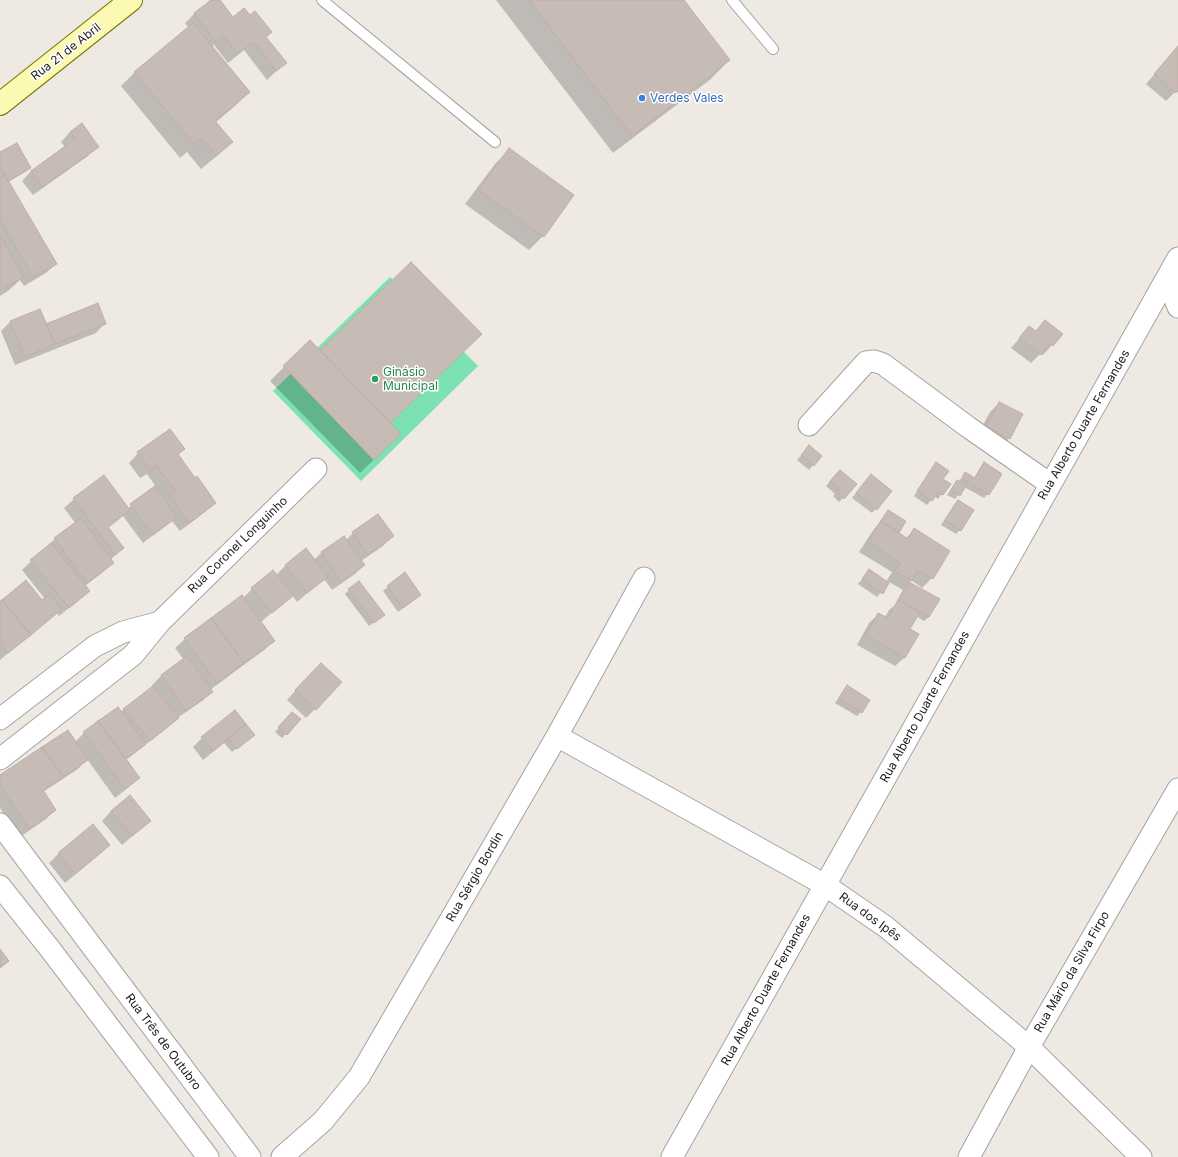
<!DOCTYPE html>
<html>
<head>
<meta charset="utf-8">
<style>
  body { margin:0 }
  canvas { display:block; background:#eee9e2 }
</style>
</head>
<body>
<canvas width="1178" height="1157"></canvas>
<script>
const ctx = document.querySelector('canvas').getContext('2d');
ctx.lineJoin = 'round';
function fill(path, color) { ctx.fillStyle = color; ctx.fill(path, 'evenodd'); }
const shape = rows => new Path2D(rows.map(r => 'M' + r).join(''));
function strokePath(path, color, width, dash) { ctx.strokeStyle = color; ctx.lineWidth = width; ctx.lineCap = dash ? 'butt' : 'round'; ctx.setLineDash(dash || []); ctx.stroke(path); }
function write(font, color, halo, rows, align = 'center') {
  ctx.font = font + ' Inter,sans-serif'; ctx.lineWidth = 3; ctx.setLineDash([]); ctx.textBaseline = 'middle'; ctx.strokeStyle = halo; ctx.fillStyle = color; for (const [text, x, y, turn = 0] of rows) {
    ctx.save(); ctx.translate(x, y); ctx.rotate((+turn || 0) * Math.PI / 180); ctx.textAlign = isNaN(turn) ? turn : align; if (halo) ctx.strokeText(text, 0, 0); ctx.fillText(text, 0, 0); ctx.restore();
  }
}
fill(shape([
  [390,277,478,366,361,481,273,391]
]), '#7ce2b1');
fill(shape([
  [213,0,219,0,233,18,265,37,285,63,267,80,244,50,228,63,214,45,211,47,249,92,235,106,215,123,231,142,217,156,201,169,187,152,180,158,121,86,135,72,189,28,185,23,194,14],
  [496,0,683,0,729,60,711,79,613,153],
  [1178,47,1178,89,1166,101,1146,84],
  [82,124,97,146,88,156,33,195,22,181,31,171,65,147,61,142,70,132],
  [509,150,573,195,543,236,529,250,465,204,495,164],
  [0,153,30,167,25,172,8,182,56,264,46,273,24,286,20,280,8,291,0,296],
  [411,263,389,423,400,434,360,473,270,381,310,341,320,352],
  [39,310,46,325,105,323,96,333,15,365,1,331,10,322],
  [1029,327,1035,332,1062,334,1043,355,1041,353,1031,363,1011,348],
  [999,403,1009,438,1000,448,977,436,990,412],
  [184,449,177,456,215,503,205,512,180,531,172,521,143,543,123,516,108,528,123,548,110,560,113,563,103,572,85,586,89,591,79,600,59,616,57,613,0,660,0,602,42,601,45,599,22,570,55,539,76,524,64,508,74,499,104,477,128,508,156,487,147,474,140,478,129,463,138,453],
  [805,451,821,456,809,470,797,460],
  [936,464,942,480,949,484,938,499,934,496,927,505,914,496,932,468],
  [984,464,988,494,984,498,964,487,955,499,947,495,953,486,957,481,958,482,966,473,974,478,980,468],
  [835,475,843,498,839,502,833,496,835,494,826,486],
  [867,479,876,509,872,513,852,498],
  [958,501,960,530,956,534,941,525,954,505],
  [888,511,897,533,906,538,914,530,949,551,932,578,922,588,911,580,908,583,938,600,929,617,924,621,916,616,909,629,905,657,895,666,857,645,869,623,879,614,885,617,889,610,895,605,903,590,889,582,877,597,858,584,869,571,886,582,892,572,859,552,872,532],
  [353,533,392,536,383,546,361,561,364,565,355,574,332,590,324,579,297,602,292,595,261,622,274,641,264,650,210,690,212,692,202,701,176,719,168,727,126,760,139,778,129,787,115,798,87,759,78,769,43,792,55,810,46,819,20,837,0,808,0,776,75,742,84,733,121,712,153,687,152,685,161,676,184,660,175,648,185,639,243,598,252,589,276,575,285,566,306,550,314,560,321,553,344,537,346,540],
  [404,574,415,599,398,612,383,591],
  [349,590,379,619,369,626,345,594],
  [311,673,315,709,306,718,287,700],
  [847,686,861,712,857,716,835,703,843,691],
  [288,717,286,734,282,738,275,732],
  [202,738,249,739,232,752,224,743,203,760,193,747],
  [111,811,150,821,122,845,102,821],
  [93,826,109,845,100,854,65,883,49,863,58,854]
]), '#0003');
const building = shape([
  [211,0,220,0,233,17,244,8,250,15,255,11,272,32,266,37,287,63,276,71,254,42,237,54,224,36,216,42,194,13,211,0],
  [529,0,684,0,730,60,632,136,529,0],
  [193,23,250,92,215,121,233,142,216,156,202,138,194,144,134,72,193,23],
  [1178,46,1178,91,1176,93,1154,74,1178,46],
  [82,123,99,147,42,187,31,171,75,139,70,132,82,123],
  [17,143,31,168,8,181,0,166,0,152,17,143],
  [509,148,574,195,544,237,478,190,509,148],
  [5,175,57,264,33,277,0,220,0,178,5,175],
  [0,235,24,277,0,291,0,235],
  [411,262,482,334,390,423,320,350,411,262],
  [98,303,106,324,55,344,46,324,98,303],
  [40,309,55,344,25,357,10,321,40,309],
  [1045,320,1063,334,1053,346,1050,343,1041,355,1019,338,1029,326,1036,331,1045,320],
  [310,340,401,434,374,460,283,366,310,340],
  [999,402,1023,414,1010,439,986,426,999,402],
  [170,429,185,449,178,454,195,478,197,476,216,503,189,523,170,496,176,491,156,465,150,470,137,452,170,429],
  [809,445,822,456,814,466,801,455,809,445],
  [936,462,949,471,943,479,951,484,943,495,938,492,932,501,917,491,936,462],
  [984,462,1002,474,989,495,962,478,965,472,975,478,984,462],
  [840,470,857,484,844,499,836,491,839,489,830,481,840,470],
  [871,474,892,491,877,510,856,493,871,474],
  [104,475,130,510,108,527,124,548,115,555,73,498,104,475],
  [957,480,966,486,960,496,951,490,957,480],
  [155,486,177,517,153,535,130,504,155,486],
  [958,500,974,510,961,531,945,520,958,500],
  [888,510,906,521,899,533,881,521,888,510],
  [378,514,394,536,368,555,352,532,378,514],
  [81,518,114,563,87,583,54,538,81,518],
  [881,521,908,539,914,528,950,551,933,579,918,570,912,581,895,571,900,563,868,542,881,521],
  [344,536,365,565,341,582,321,552,344,536],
  [51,543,90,591,69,608,30,560,51,543],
  [306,548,328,577,307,593,285,565,306,548],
  [869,569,889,583,883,594,862,579,869,569],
  [273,570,294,595,272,613,251,588,273,570],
  [405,572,421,595,403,608,387,586,405,572],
  [26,580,42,600,49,594,62,609,31,635,2,600,26,580],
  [359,581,385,615,374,623,348,589,359,581],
  [909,582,940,599,929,617,898,600,909,582],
  [242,595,275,641,244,663,211,618,242,595],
  [2,600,31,635,8,653,0,643,0,601,2,600],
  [898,600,920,612,910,629,919,634,905,658,866,635,878,613,888,618,898,600],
  [211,618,244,663,217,683,184,638,211,618],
  [187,656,213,692,186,711,161,675,187,656],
  [321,663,342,682,316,710,295,690,321,663],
  [847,685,870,700,862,713,839,698,847,685],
  [153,686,179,718,150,741,123,709,153,686],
  [118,707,146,744,126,759,98,721,118,707],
  [235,710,246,724,213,751,201,737,235,710],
  [292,712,301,719,287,735,278,727,292,712],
  [98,721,140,778,125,789,83,732,98,721],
  [246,724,255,735,237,749,228,738,246,724],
  [68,730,88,760,63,777,42,747,68,730],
  [42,747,63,777,43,790,56,810,29,829,0,785,0,775,42,747],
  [130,795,151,821,132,836,111,811,130,795],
  [93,824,110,845,75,874,58,853,93,824],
  [0,949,9,961,0,968,0,949]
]);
fill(building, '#c6bbb5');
strokePath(building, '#c1aea4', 1);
const lane = shape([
  [322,0,495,142],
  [732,0,773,49]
]);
const street = shape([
  [1167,279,1178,307],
  [809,425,866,362,874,361,883,364,968,427,1050,484],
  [0,719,95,646,123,632,160,622],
  [557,736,825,885,886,927,1029,1047,1141,1157],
  [0,759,133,655,160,622,316,469],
  [0,824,250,1157],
  [0,886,50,949,208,1157],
  [282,1157,323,1121,359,1077,557,736,644,578],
  [672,1157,1178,258],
  [969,1157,1029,1047,1178,789]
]);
const secondary = shape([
  [0,104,131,0]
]);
strokePath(lane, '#a4a4a4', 12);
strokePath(street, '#a4a4a4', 23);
strokePath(secondary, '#747700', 24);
strokePath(lane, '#fff', 10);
strokePath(street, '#fff', 21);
strokePath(secondary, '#fcf9b2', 22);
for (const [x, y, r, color] of [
  [642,98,4,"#3f7fe0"],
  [375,379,4,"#2e9e5b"]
]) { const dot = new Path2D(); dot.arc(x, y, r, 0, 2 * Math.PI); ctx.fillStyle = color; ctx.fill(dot); strokePath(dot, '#fff', 1.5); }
write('12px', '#1d1d1d', '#fff', [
  ["Rua 21 de Abril",66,52,-38],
  ["Rua Alberto Duarte Fernandes",1084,425,-60],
  ["Rua Coronel Longuinho",238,545,-44],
  ["Rua Alberto Duarte Fernandes",925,707,-61],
  ["Rua Sérgio Bordin",475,877,-60],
  ["Rua dos Ipês",870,917,36],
  ["Rua Mário da Silva Firpo",1072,972,-60],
  ["Rua Alberto Duarte Fernandes",766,990,-61],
  ["Rua Três de Outubro",163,1042,53]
]);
write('12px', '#366cbe', '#fff', [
  ["Verdes Vales",650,98]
], 'left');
write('12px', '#27864d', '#fff', [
  ["Ginásio",383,372],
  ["Municipal",383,386]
], 'left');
</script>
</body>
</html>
